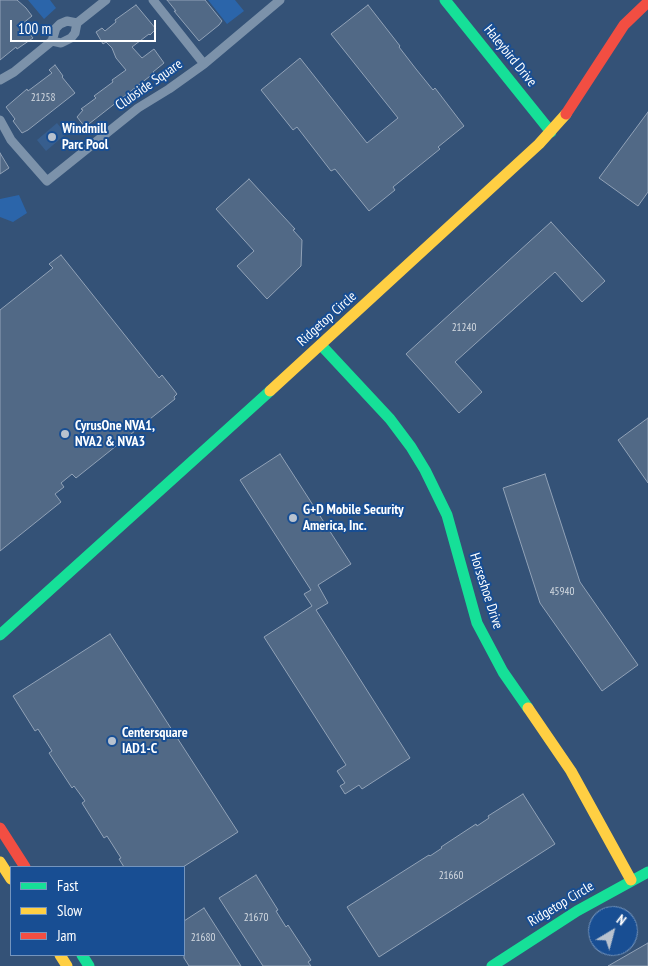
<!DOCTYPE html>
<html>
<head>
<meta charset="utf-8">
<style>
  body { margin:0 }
  #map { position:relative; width:648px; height:966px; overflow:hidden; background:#345277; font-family:"PT Sans Narrow",sans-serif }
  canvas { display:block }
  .legend { position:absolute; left:10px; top:866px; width:175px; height:90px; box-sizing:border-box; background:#184e93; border:1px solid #7495be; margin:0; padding:6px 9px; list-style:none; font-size:15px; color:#fff }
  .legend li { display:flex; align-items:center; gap:10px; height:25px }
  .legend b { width:25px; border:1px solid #7495be }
  .north { position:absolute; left:588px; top:906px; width:50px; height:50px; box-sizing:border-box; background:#184e93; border:1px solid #7495be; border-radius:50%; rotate:37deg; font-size:14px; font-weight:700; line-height:20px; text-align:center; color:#fff }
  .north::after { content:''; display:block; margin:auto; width:18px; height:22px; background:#b8c2cf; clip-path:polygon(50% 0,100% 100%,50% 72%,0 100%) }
  .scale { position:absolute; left:10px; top:20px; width:146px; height:22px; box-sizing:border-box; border:2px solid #fff; border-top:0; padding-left:6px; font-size:15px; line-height:18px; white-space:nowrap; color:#fff; -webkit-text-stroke:4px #184e93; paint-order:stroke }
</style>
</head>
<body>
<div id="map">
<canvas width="648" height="966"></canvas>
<ul class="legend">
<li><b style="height:6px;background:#16e098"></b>Fast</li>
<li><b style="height:6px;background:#ffcf43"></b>Slow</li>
<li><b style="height:6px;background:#f24e42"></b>Jam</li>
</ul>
<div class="north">N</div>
<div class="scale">100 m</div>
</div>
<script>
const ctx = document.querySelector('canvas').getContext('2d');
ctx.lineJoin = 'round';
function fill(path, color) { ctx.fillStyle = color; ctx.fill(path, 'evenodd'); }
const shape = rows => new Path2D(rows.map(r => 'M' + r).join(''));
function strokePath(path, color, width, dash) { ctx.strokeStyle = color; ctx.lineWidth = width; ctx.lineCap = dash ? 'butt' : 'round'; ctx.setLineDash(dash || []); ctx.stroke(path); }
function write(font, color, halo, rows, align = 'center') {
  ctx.font = font + ' "PT Sans Narrow",sans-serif'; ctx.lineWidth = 4; ctx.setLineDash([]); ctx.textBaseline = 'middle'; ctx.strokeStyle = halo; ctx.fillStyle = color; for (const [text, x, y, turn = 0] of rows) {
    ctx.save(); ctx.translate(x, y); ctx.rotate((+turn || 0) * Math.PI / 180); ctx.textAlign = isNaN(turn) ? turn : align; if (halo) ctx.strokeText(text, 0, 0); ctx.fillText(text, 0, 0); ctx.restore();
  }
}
fill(shape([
  [28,0,50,0,56,8,44,19],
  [208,0,235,0,244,11,227,24],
  [19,195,27,213,13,222,0,217,0,199]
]), '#2b65aa');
fill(shape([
  [57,123,66,134,46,151,37,140]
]), '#375e8e');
const building = shape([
  [0,0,17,0,26,8,32,16,22,24,33,38,17,49,16,47,0,60,0,0],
  [167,0,205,0,222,21,219,25,199,41,174,11,176,11,167,0],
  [136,5,156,29,150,35,149,34,132,47,142,58,154,49,164,63,153,72,154,73,85,127,77,117,83,110,81,109,96,98,94,96,113,82,112,80,126,70,116,58,112,48,106,42,103,44,96,32,102,28,105,31,116,22,115,20,136,5],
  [368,5,400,46,399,47,416,69,433,90,435,88,464,126,438,147,440,149,393,187,395,190,369,211,335,169,331,171,297,127,293,130,261,90,300,58,367,143,398,118,331,34,368,5],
  [55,65,63,76,62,77,75,93,28,130,22,133,13,121,15,119,6,107,27,89,28,91,52,73,49,70,55,65],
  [648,112,648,192,638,206,599,178,648,112],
  [0,153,9,168,0,174,0,153],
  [249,179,295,229,293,230,302,240,301,266,267,299,237,266,254,251,216,209,249,179],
  [551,222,605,281,582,302,555,272,455,362,482,392,459,413,406,354,551,222],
  [61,255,159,378,162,375,177,394,174,397,175,399,76,478,72,474,61,483,64,487,55,494,61,502,0,551,0,310,53,268,49,264,61,255],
  [648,418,648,483,618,440,648,418],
  [280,454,351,564,318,585,328,603,316,610,410,758,362,789,359,785,345,794,340,786,345,783,337,771,346,765,264,637,312,606,304,594,311,590,240,480,280,454],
  [545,474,580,582,638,665,602,691,540,603,503,488,545,474],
  [110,634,238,832,183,867,124,867,119,859,121,858,107,836,104,838,82,803,85,801,74,786,72,788,49,753,52,751,38,729,35,731,13,696,110,634],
  [523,794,555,844,379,957,347,907,429,855,430,856,442,848,441,847,476,824,477,826,489,818,488,816,523,794],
  [256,875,278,910,276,911,286,927,288,925,311,960,308,962,311,966,263,966,219,898,256,875],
  [204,908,241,966,189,966,184,958,184,921,204,908],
  [648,943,648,966,608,966,648,943]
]);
fill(building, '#516986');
strokePath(building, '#91a2b7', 1);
strokePath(shape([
  [153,0,204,64],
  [52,41,61,43,71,38,75,33,77,23,106,0],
  [0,80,14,72,52,41,56,28,60,24,67,21,77,23],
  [0,120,11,140,47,181,138,108,169,89,204,64,280,0]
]), '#7c92aa', 9);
strokePath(shape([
  [445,0,551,132],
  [321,345,390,419,411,447,425,470,447,515,477,623,503,672,528,708],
  [0,635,270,391],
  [82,955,89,966],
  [492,966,577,911,648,872]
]), '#16e098', 11);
strokePath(shape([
  [270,391,539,144,566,114],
  [528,708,571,771,631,880],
  [0,862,11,879],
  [60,955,67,966]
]), '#ffcf43', 11);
strokePath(shape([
  [566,114,624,25,648,2],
  [0,828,25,867]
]), '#f24e42', 11);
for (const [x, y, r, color] of [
  [52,137,5,"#b8c2cf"],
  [65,434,5,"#b8c2cf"],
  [293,518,5,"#b8c2cf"],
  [112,741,5,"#b8c2cf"]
]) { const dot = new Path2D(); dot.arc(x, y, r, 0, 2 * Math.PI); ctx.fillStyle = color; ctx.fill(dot); strokePath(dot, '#184e93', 2); }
write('11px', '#d4dae1', null, [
  ["21258",43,98],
  ["21240",464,328],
  ["45940",562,592],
  ["21660",451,876],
  ["21670",256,918],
  ["21680",203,938]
]);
write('14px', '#fff', '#184e93', [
  ["Haleybird Drive",510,56,51],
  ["Clubside Square",149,85,-35],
  ["Ridgetop Circle",327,319,-42],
  ["Horseshoe Drive",486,591,72],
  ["Ridgetop Circle",561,904,-31]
]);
write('bold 14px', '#fff', '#184e93', [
  ["Windmill",62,129],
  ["Parc Pool",62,145],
  ["CyrusOne NVA1,",75,426],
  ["NVA2 & NVA3",75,442],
  ["G+D Mobile Security",303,510],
  ["America, Inc.",303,526],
  ["Centersquare",122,733],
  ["IAD1-C",122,749]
], 'left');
</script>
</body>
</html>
